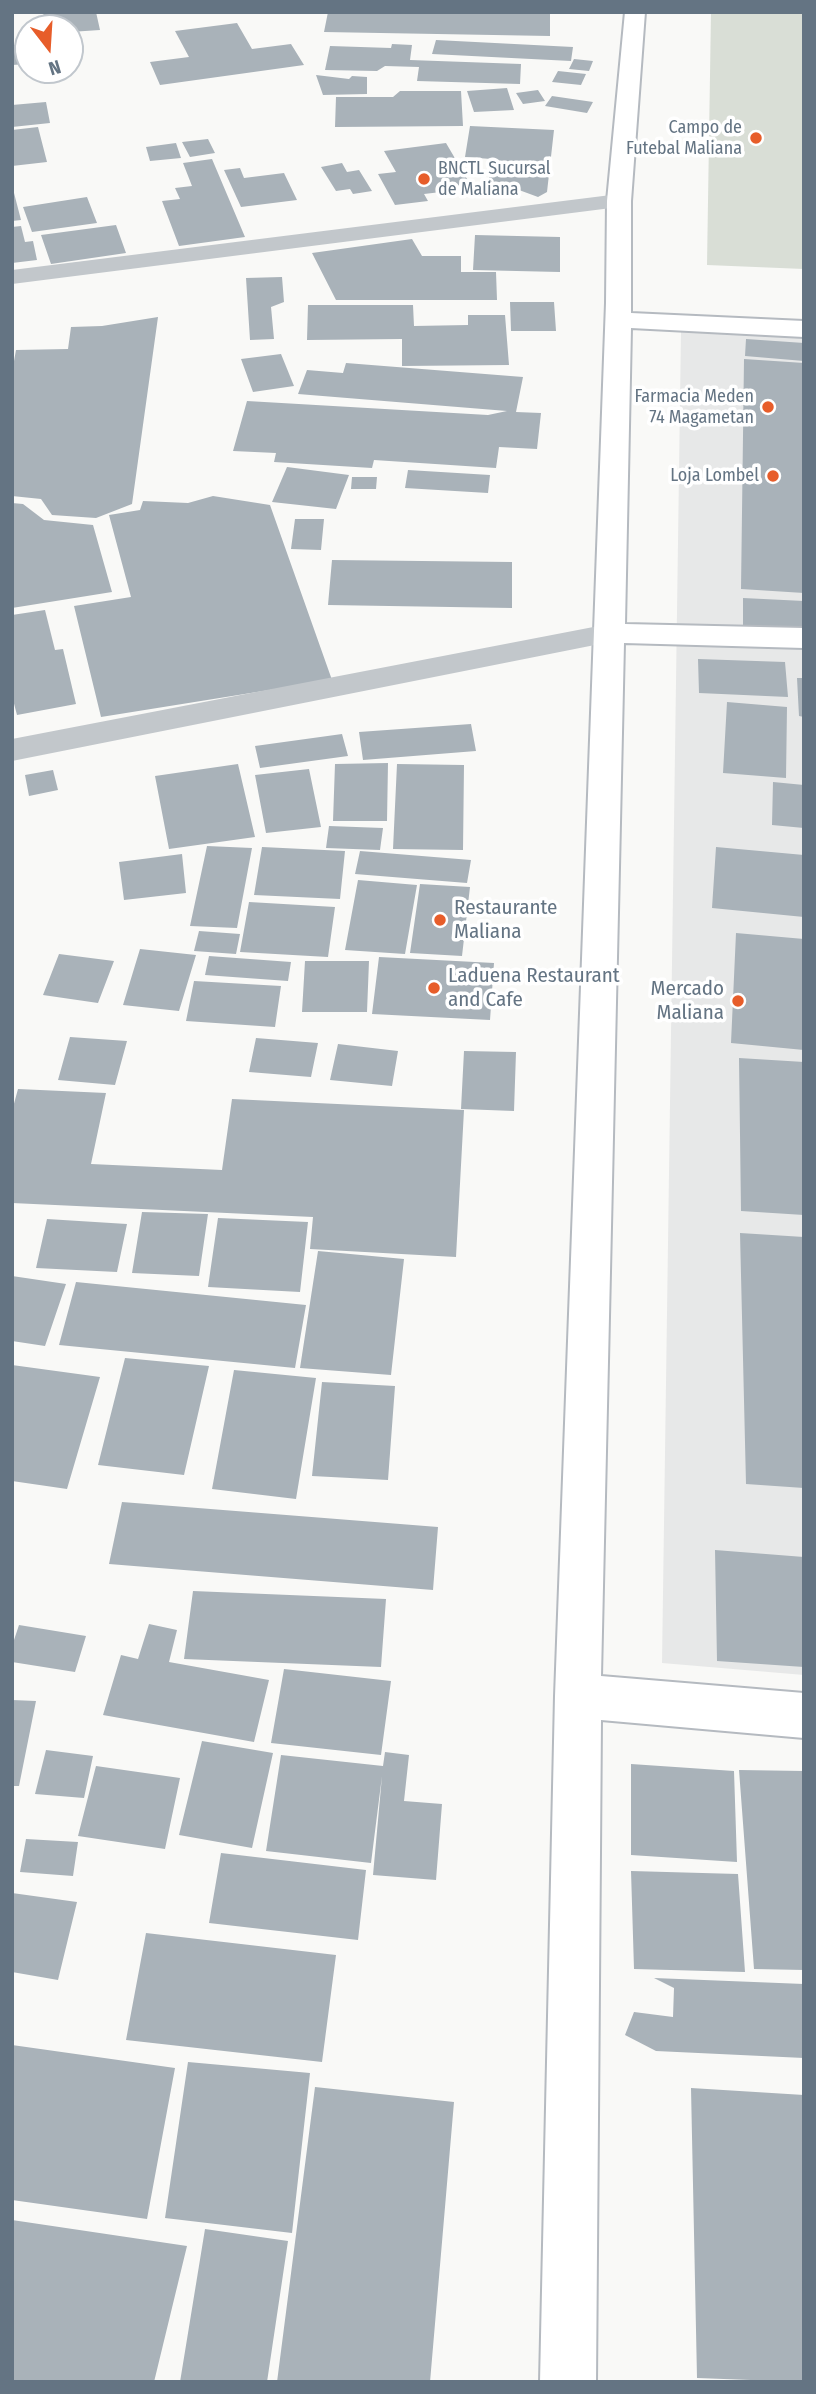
<!DOCTYPE html>
<html>
<head>
<meta charset="utf-8">
<style>
  body { margin:0 }
  #map { position:relative; width:816px; height:2394px; overflow:hidden; background:#f9f9f7; font-family:"Fira Sans Condensed",sans-serif }
  canvas { display:block }
  .frame { position:absolute; inset:0; border:14px solid #647483; pointer-events:none }
  .north { position:absolute; left:14px; top:14px; width:70px; height:70px; box-sizing:border-box; background:#fff; border:2px solid #c1c7cd; border-radius:50%; rotate:163deg; font-size:19px; font-weight:700; line-height:28px; text-align:center; color:#647483 }
  .north::after { content:''; display:block; margin:auto; width:24px; height:32px; background:#e75d2a; clip-path:polygon(50% 0,100% 100%,50% 72%,0 100%) }
</style>
</head>
<body>
<div id="map">
<canvas width="816" height="2394"></canvas>
<div class="frame"></div>
<div class="north">N</div>
</div>
<script>
const ctx = document.querySelector('canvas').getContext('2d');
ctx.lineJoin = 'round';
function fill(path, color) { ctx.fillStyle = color; ctx.fill(path, 'evenodd'); }
const shape = rows => new Path2D(rows.map(r => 'M' + r).join(''));
function strokePath(path, color, width, dash) { ctx.strokeStyle = color; ctx.lineWidth = width; ctx.lineCap = dash ? 'butt' : 'round'; ctx.setLineDash(dash || []); ctx.stroke(path); }
function write(font, color, halo, rows, align = 'center') {
  ctx.font = font + ' "Fira Sans Condensed",sans-serif'; ctx.lineWidth = 7; ctx.setLineDash([]); ctx.textBaseline = 'middle'; ctx.strokeStyle = halo; ctx.fillStyle = color; for (const [text, x, y, turn = 0] of rows) {
    ctx.save(); ctx.translate(x, y); ctx.rotate((+turn || 0) * Math.PI / 180); ctx.textAlign = isNaN(turn) ? turn : align; if (halo) ctx.strokeText(text, 0, 0); ctx.fillText(text, 0, 0); ctx.restore();
  }
}
fill(shape([
  [681,332,804,338,804,1675,662,1663]
]), '#e7e8e8');
fill(shape([
  [711,12,804,12,804,269,707,265]
]), '#d9ded6');
fill(shape([
  [43,12,96,12,100,30,70,32,70,28,46,28],
  [328,12,550,12,550,36,324,32],
  [237,23,252,49,291,44,304,65,160,85,150,62,189,57,175,31],
  [436,40,573,47,571,61,432,54],
  [392,44,412,45,410,60,521,64,520,84,417,81,419,67,385,66,377,71,325,70,330,46,391,48],
  [12,45,28,45,28,64,12,65],
  [574,59,593,61,589,71,569,69],
  [558,71,586,74,581,85,552,82],
  [316,75,349,79,352,76,367,77,367,94,323,95],
  [507,88,514,110,474,112,467,91],
  [538,90,545,101,523,104,516,93],
  [400,91,461,91,463,126,335,127,336,97,393,97],
  [552,96,593,102,587,113,545,106],
  [46,102,50,123,12,127,12,105],
  [470,126,554,130,547,192,538,197,519,190,488,188,491,159,465,157],
  [38,127,47,162,12,166,12,130],
  [208,139,215,153,190,157,182,142],
  [176,143,181,158,150,161,146,147],
  [446,143,470,184,439,188,441,192,424,194,428,201,395,205,378,174,396,172,384,151],
  [212,159,245,237,179,246,162,201,180,199,175,188,192,186,183,163],
  [342,163,347,172,359,170,372,191,353,194,350,189,336,191,321,167],
  [240,168,244,178,284,173,297,200,241,207,224,170],
  [12,189,13,189,21,220,12,221],
  [87,197,97,223,32,232,23,207],
  [116,225,126,253,51,264,41,235],
  [21,226,25,242,33,241,37,260,12,263,12,227],
  [475,235,560,237,560,272,473,270],
  [412,239,422,256,461,256,461,272,496,272,497,300,336,300,312,253],
  [282,277,284,302,271,307,274,339,250,340,246,278],
  [510,302,554,302,556,331,511,331],
  [308,305,413,305,414,326,468,325,468,315,505,315,509,365,402,366,402,339,307,340],
  [158,317,132,504,96,518,52,515,41,499,12,496,12,372,16,350,68,349,71,327,102,326],
  [746,339,804,343,804,361,745,356],
  [281,354,294,386,253,392,241,359],
  [744,359,804,363,804,593,741,589],
  [346,363,523,377,516,412,541,413,537,449,499,447,496,468,374,460,372,468,274,462,276,453,233,451,247,401,488,415,507,411,298,394,307,370,343,373],
  [287,467,349,475,336,509,272,502],
  [408,470,490,475,488,493,405,488],
  [352,477,377,477,376,489,351,489],
  [213,496,270,505,332,680,101,717,74,606,131,597,109,515,140,510,143,501,188,503],
  [12,503,23,504,44,520,93,525,112,592,12,608],
  [295,519,324,519,321,550,291,549],
  [332,560,512,562,512,608,328,605],
  [743,598,804,601,804,631,743,628],
  [45,610,55,650,63,649,76,704,17,715,12,696,12,615],
  [698,659,785,662,788,697,699,693],
  [797,678,804,678,804,717,799,716],
  [727,702,787,707,786,778,723,773],
  [471,724,476,751,363,760,359,732],
  [342,734,348,756,260,768,255,746],
  [388,763,387,821,333,821,335,764],
  [238,764,255,837,169,849,155,776],
  [397,764,464,765,463,850,393,849],
  [309,769,321,827,266,833,255,775],
  [53,770,58,790,29,796,25,775],
  [773,782,804,785,804,828,772,825],
  [329,826,383,828,380,850,326,848],
  [207,846,252,848,237,928,190,926],
  [262,847,345,851,340,899,254,895],
  [716,847,804,855,804,917,712,908],
  [360,851,471,860,467,883,355,874],
  [182,854,186,893,124,900,119,862],
  [358,880,417,885,405,954,345,950],
  [420,884,470,887,462,956,410,953],
  [249,902,335,907,328,957,240,952],
  [199,931,240,934,236,954,194,951],
  [736,933,804,939,804,1050,731,1043],
  [140,949,196,955,179,1011,123,1005],
  [59,954,114,961,98,1003,43,995],
  [209,956,291,962,288,981,205,975],
  [379,957,494,963,490,1020,372,1014],
  [305,961,369,961,367,1012,302,1012],
  [194,981,281,986,275,1027,186,1021],
  [70,1037,127,1041,115,1085,58,1080],
  [256,1038,318,1043,311,1077,249,1072],
  [338,1044,398,1051,392,1086,330,1080],
  [464,1051,516,1052,514,1111,461,1109],
  [739,1058,804,1062,804,1215,741,1211],
  [18,1089,106,1093,91,1164,222,1170,232,1099,464,1110,456,1257,310,1249,313,1217,12,1203,12,1111],
  [142,1212,208,1214,199,1276,132,1273],
  [218,1218,308,1222,300,1292,208,1287],
  [47,1219,127,1224,117,1272,36,1268],
  [740,1233,804,1237,804,1488,746,1484],
  [318,1251,404,1259,391,1375,300,1368],
  [12,1276,66,1284,45,1346,12,1341],
  [76,1282,306,1305,295,1368,59,1345],
  [125,1358,209,1366,184,1475,98,1465],
  [12,1365,100,1377,67,1489,12,1481],
  [234,1370,316,1378,296,1499,212,1489],
  [322,1382,395,1386,388,1480,312,1476],
  [122,1502,438,1527,433,1590,109,1564],
  [715,1550,804,1557,804,1667,717,1661],
  [193,1591,386,1599,381,1667,184,1659],
  [149,1624,177,1630,169,1662,269,1680,254,1742,103,1715,121,1655,138,1659],
  [19,1625,86,1636,75,1672,12,1662,12,1646],
  [284,1669,391,1681,381,1755,271,1743],
  [12,1700,36,1701,19,1786,12,1786],
  [202,1741,273,1753,252,1848,179,1835],
  [46,1750,93,1756,84,1798,35,1794],
  [385,1752,409,1755,404,1801,442,1804,436,1880,373,1875,382,1776,371,1863,266,1851,281,1755,383,1766],
  [631,1764,734,1771,737,1862,631,1855],
  [96,1766,180,1778,165,1849,78,1836],
  [739,1770,804,1771,804,1970,754,1969],
  [26,1839,78,1842,73,1876,20,1872],
  [221,1853,366,1870,358,1940,209,1923],
  [631,1871,738,1874,745,1972,634,1969],
  [12,1893,77,1902,58,1980,12,1972],
  [146,1933,336,1955,322,2062,126,2040],
  [654,1978,804,1984,804,2058,656,2051,625,2035,634,2012,673,2017,674,1988],
  [12,2045,175,2068,147,2219,12,2200],
  [188,2062,310,2073,292,2233,165,2218],
  [315,2087,454,2102,430,2382,277,2382],
  [691,2088,804,2095,804,2382,697,2378],
  [12,2220,187,2246,154,2382,12,2380],
  [205,2229,288,2241,267,2382,180,2382]
]), '#a9b2b9');
const secondary = shape([
  [625,12,645,12,631,201,631,313,804,321,804,337,631,328,625,624,804,628,804,648,624,643,601,1676,804,1693,804,1738,601,1720,596,2382,540,2382,555,1696,606,303,607,201,625,12]
]);
strokePath(secondary, '#b5bac0', 4);
fill(shape([
  [619,194,627,196,631,201,627,206,12,284,12,270,619,194],
  [609,624,620,626,624,633,620,640,12,761,12,739,609,624]
]), '#c2c7cb');
fill(secondary, '#fff');
for (const [x, y, r, color] of [
  [756,138,7,"#e75d2a"],
  [424,179,7,"#e75d2a"],
  [768,407,7,"#e75d2a"],
  [773,476,7,"#e75d2a"],
  [440,920,7,"#e75d2a"],
  [434,988,7,"#e75d2a"],
  [738,1001,7,"#e75d2a"]
]) { const dot = new Path2D(); dot.arc(x, y, r, 0, 2 * Math.PI); ctx.fillStyle = color; ctx.fill(dot); strokePath(dot, '#fff', 2.5); }
write('18px', '#647483', '#fff', [
  ["Campo de",742,128],
  ["Futebal Maliana",742,149],
  ["BNCTL Sucursal",438,169,"left"],
  ["de Maliana",438,190,"left"],
  ["Farmacia Meden",754,397],
  ["74 Magametan",754,418],
  ["Loja Lombel",759,476]
], 'right');
write('21px', '#647483', '#fff', [
  ["Restaurante",454,908],
  ["Maliana",454,932],
  ["Laduena Restaurant",448,976],
  ["and Cafe",448,1000],
  ["Mercado",724,989,"right"],
  ["Maliana",724,1013,"right"]
], 'left');
</script>
</body>
</html>
